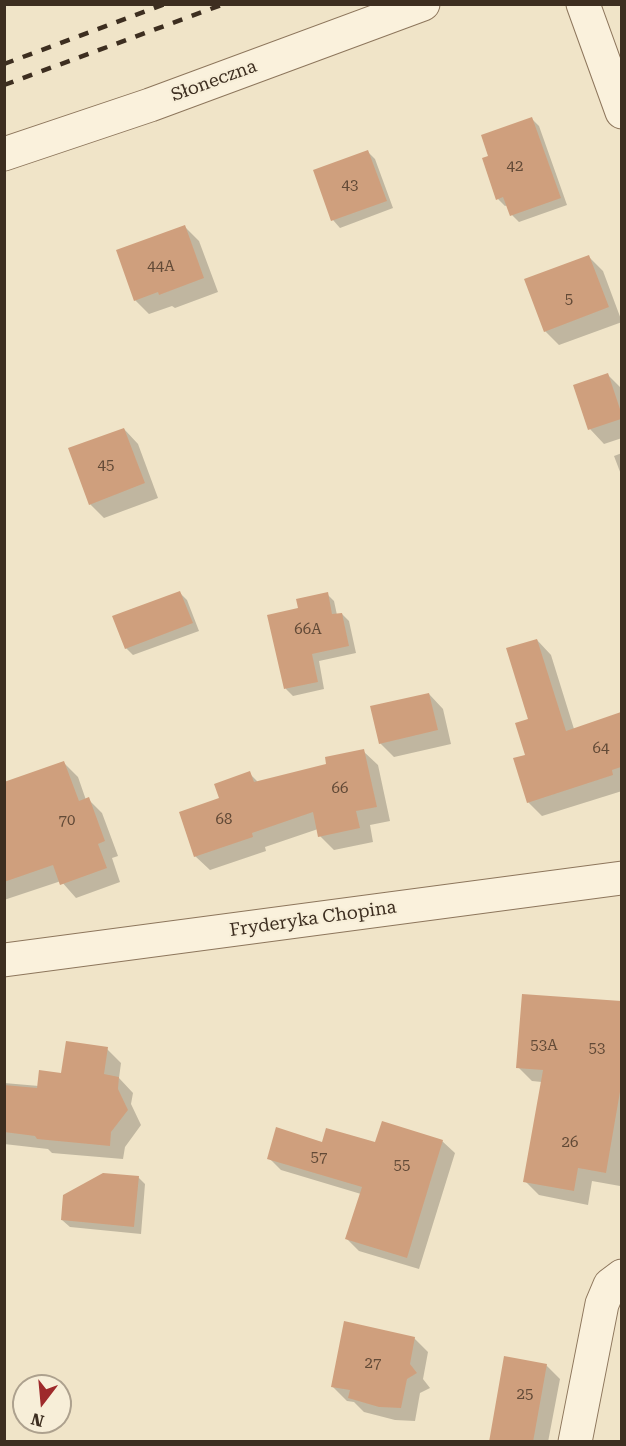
<!DOCTYPE html>
<html>
<head>
<meta charset="utf-8">
<style>
  body { margin:0 }
  #map { position:relative; width:626px; height:1446px; overflow:hidden; background:#f0e4c8; font-family:"Roboto Serif",serif }
  canvas { display:block }
  .frame { position:absolute; inset:0; border:6px solid #3d2e20; pointer-events:none }
  .north { position:absolute; left:12px; top:1374px; width:60px; height:60px; box-sizing:border-box; background:#f7eed8; border:2px solid #ada18e; border-radius:50%; rotate:196deg; font-size:16px; font-weight:700; line-height:24px; text-align:center; color:#3d2e20 }
  .north::after { content:''; display:block; margin:auto; width:21px; height:27px; background:#9e2a2b; clip-path:polygon(50% 0,100% 100%,50% 72%,0 100%) }
</style>
</head>
<body>
<div id="map">
<canvas width="626" height="1446"></canvas>
<div class="frame"></div>
<div class="north">N</div>
</div>
<script>
const ctx = document.querySelector('canvas').getContext('2d');
ctx.lineJoin = 'round';
function fill(path, color) { ctx.fillStyle = color; ctx.fill(path, 'evenodd'); }
const shape = rows => new Path2D(rows.map(r => 'M' + r).join(''));
function strokePath(path, color, width, dash) { ctx.strokeStyle = color; ctx.lineWidth = width; ctx.lineCap = dash ? 'butt' : 'round'; ctx.setLineDash(dash || []); ctx.stroke(path); }
function write(font, color, halo, rows, align = 'center') {
  ctx.font = font + ' "Roboto Serif",serif'; ctx.lineWidth = 4.5; ctx.setLineDash([]); ctx.textBaseline = 'middle'; ctx.strokeStyle = halo; ctx.fillStyle = color; for (const [text, x, y, turn = 0] of rows) {
    ctx.save(); ctx.translate(x, y); ctx.rotate((+turn || 0) * Math.PI / 180); ctx.textAlign = isNaN(turn) ? turn : align; if (halo) ctx.strokeText(text, 0, 0); ctx.fillText(text, 0, 0); ctx.restore();
  }
}
fill(shape([
  [532,119,539,126,567,205,519,222,512,215,508,205,505,206,498,199,490,156],
  [368,152,375,159,393,208,340,228,333,220],
  [185,227,199,241,218,292,175,308,172,306,149,314,135,300],
  [589,257,603,271,622,322,559,345,545,331],
  [608,375,622,389,622,438,604,444,590,429,575,386],
  [124,429,138,444,158,498,104,518,90,504],
  [622,453,622,477,614,456],
  [180,593,187,600,199,631,133,655,126,648],
  [327,594,334,601,337,615,342,614,349,621,356,653,319,661,324,689,293,696,286,689,269,616,300,609],
  [537,640,551,655,574,729,618,715,622,718,622,791,542,816,528,802,527,756],
  [429,694,443,709,451,744,394,757,380,743],
  [363,751,378,765,390,821,370,825,373,842,334,850,320,836,318,829,265,847,266,851,210,870,195,856,221,799,249,773,259,783,328,765],
  [64,763,78,777,86,800,88,799,102,813,118,856,112,858,120,882,76,898,61,881,4,900,4,821],
  [523,995,622,1002,622,1176,620,1186,592,1181,588,1205,539,1195,525,1181,542,1082,532,1081,518,1067],
  [107,1049,121,1063,119,1078,133,1093,131,1104,141,1125,125,1147,123,1159,52,1153,48,1149,4,1144,4,1083,39,1086],
  [442,1141,455,1153,419,1269,359,1251,347,1239,361,1194,281,1170,269,1158,323,1144],
  [138,1177,145,1184,141,1234,70,1227,62,1220],
  [414,1338,428,1352,423,1379,430,1388,420,1393,415,1421,395,1420,364,1412,354,1402,347,1401,333,1387],
  [546,1365,560,1379,548,1442,491,1442]
]), '#0003');
fill(shape([
  [532,117,561,198,510,216,503,197,496,200,482,158,488,156,481,135],
  [368,150,387,201,331,221,313,170],
  [185,225,204,278,159,295,158,292,134,301,116,250],
  [589,255,609,307,544,332,524,279],
  [608,373,621,412,621,419,588,430,573,385],
  [124,428,145,483,89,505,68,448],
  [180,591,193,623,125,649,112,616],
  [328,592,332,614,342,613,349,646,312,654,318,682,284,689,267,615,298,608,296,599],
  [537,639,566,731,621,712,621,767,612,770,613,775,527,803,513,758,525,755,515,723,528,719,506,648],
  [429,693,438,730,379,744,370,706],
  [364,749,377,807,356,811,360,828,318,837,313,812,252,833,253,837,194,857,179,812,219,798,214,784,250,771,254,782,326,764,325,757],
  [64,761,79,801,89,797,105,841,98,844,107,868,60,885,53,865,4,882,4,782],
  [522,994,621,1001,621,1086,606,1173,578,1168,574,1191,523,1182,543,1070,516,1068],
  [66,1041,108,1047,104,1074,119,1077,118,1089,128,1110,111,1132,110,1146,37,1139,35,1136,4,1132,4,1085,37,1088,39,1070,61,1073],
  [382,1121,443,1140,407,1258,345,1239,362,1187,267,1159,276,1127,322,1142,326,1128,375,1142],
  [103,1173,139,1176,134,1227,61,1220,63,1195],
  [344,1321,415,1337,410,1364,417,1373,407,1379,401,1408,379,1407,348,1398,350,1390,331,1387],
  [504,1356,547,1364,533,1442,489,1442]
]), '#cf9f7d');
const minor = shape([
  [583,4,622,112],
  [4,154,150,105,423,4],
  [4,960,622,878],
  [575,1442,602,1304,610,1285,622,1276]
]);
strokePath(minor, '#8d765c', 35);
strokePath(minor, '#faf1dc', 33);
strokePath(shape([
  [4,64,165,4],
  [4,85,224,4]
]), '#3d2e20', 4.5, [10, 10]);
write('15px', '#624a37', null, [
  ["42",515,167],
  ["43",350,186],
  ["44A",161,267],
  ["5",569,300],
  ["45",106,466],
  ["66A",308,630],
  ["64",601,749],
  ["66",340,789],
  ["68",224,820],
  ["70",67,821],
  ["53A",544,1046],
  ["53",597,1049],
  ["26",570,1143],
  ["57",319,1158],
  ["55",402,1166],
  ["27",373,1364],
  ["25",525,1395]
]);
write('18px', '#3d2e20', '#f7eed8', [
  ["Słoneczna",214,81,-20],
  ["Fryderyka Chopina",313,919,-8]
]);
</script>
</body>
</html>
